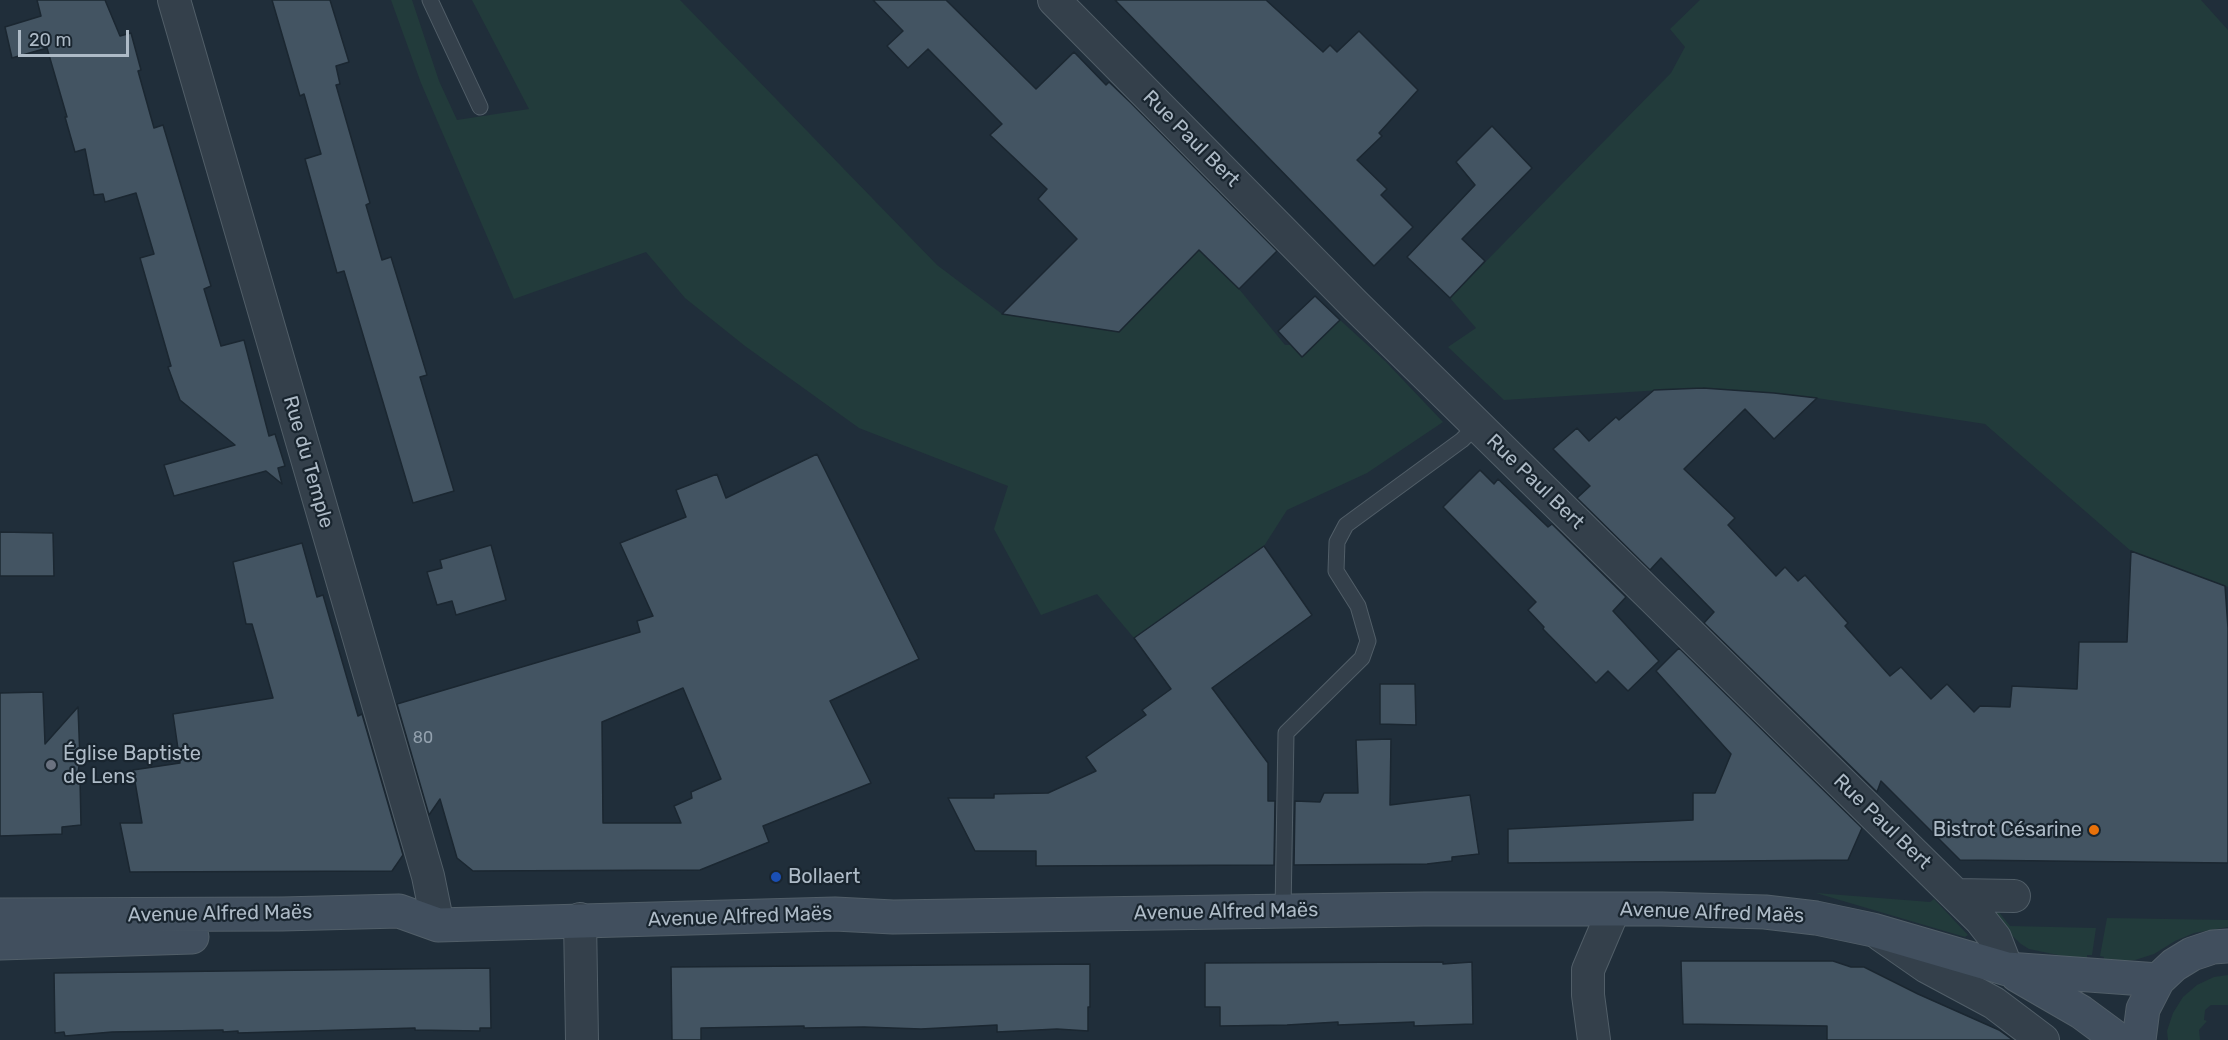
<!DOCTYPE html>
<html>
<head>
<meta charset="utf-8">
<style>
  body { margin:0 }
  #map { position:relative; width:2228px; height:1040px; overflow:hidden; background:#202e3a; font-family:Rubik,sans-serif }
  canvas { display:block }
  .scale { position:absolute; left:18px; top:30px; width:111px; height:27px; box-sizing:border-box; border:3px solid #aebbc7; border-top:0; padding-left:8px; font-size:18px; line-height:21px; white-space:nowrap; color:#aebbc7; -webkit-text-stroke:4px #19252f; paint-order:stroke }
</style>
</head>
<body>
<div id="map">
<canvas width="2228" height="1040"></canvas>
<div class="scale">20 m</div>
</div>
<script>
const ctx = document.querySelector('canvas').getContext('2d');
ctx.lineJoin = 'round';
function fill(path, color) { ctx.fillStyle = color; ctx.fill(path, 'evenodd'); }
const shape = rows => new Path2D(rows.map(r => 'M' + r).join(''));
function strokePath(path, color, width, dash) { ctx.strokeStyle = color; ctx.lineWidth = width; ctx.lineCap = dash ? 'butt' : 'round'; ctx.setLineDash(dash || []); ctx.stroke(path); }
function write(font, color, halo, rows, align = 'center') {
  ctx.font = font + ' Rubik,sans-serif'; ctx.lineWidth = 4.5; ctx.setLineDash([]); ctx.textBaseline = 'middle'; ctx.strokeStyle = halo; ctx.fillStyle = color; for (const [text, x, y, turn = 0] of rows) {
    ctx.save(); ctx.translate(x, y); ctx.rotate((+turn || 0) * Math.PI / 180); ctx.textAlign = isNaN(turn) ? turn : align; if (halo) ctx.strokeText(text, 0, 0); ctx.fillText(text, 0, 0); ctx.restore();
  }
}
fill(shape([
  [391,0,412,0,439,81,457,120,529,109,472,0,680,0,937,265,1002,314,1119,332,1199,250,1239,289,1285,345,1291,345,1303,357,1340,320,1385,361,1443,422,1367,473,1287,510,1264,546,1134,638,1097,594,1041,615,994,529,1008,486,859,428,745,346,685,298,646,252,514,299,421,83],
  [1700,0,2201,0,2228,30,2228,587,2131,551,1985,424,1817,398,1740,391,1661,390,1504,400,1448,347,1476,328,1450,298,1671,73,1685,47,1670,29],
  [1816,893,1930,902,1934,899,1968,935,1965,937],
  [1994,906,2010,926,2096,928,2092,955,2087,955,2087,961,2029,949,2021,944,1985,910],
  [2107,918,2228,920,2228,927,2194,933,2175,941,2154,954,2135,960,2103,963,2104,957,2100,956],
  [2228,975,2228,1005,2211,1005,2205,1010,2204,1020,2207,1021,2199,1030,2200,1040,2168,1040,2167,1031,2173,1013,2183,997,2197,985,2214,977]
]), '#223b3b');
const building = shape([
  [37,0,105,0,120,36,131,33,141,70,138,71,154,128,163,125,211,286,204,289,221,346,244,340,269,436,275,434,285,466,278,468,282,484,266,471,174,496,164,465,235,445,180,400,168,367,171,366,140,258,154,254,136,193,105,202,103,194,94,195,85,149,75,152,65,117,67,117,47,48,12,58,5,27,41,16,37,0],
  [272,0,330,0,349,62,336,66,340,84,336,85,370,203,366,205,382,260,391,257,414,332,427,375,420,377,454,491,413,503,344,271,337,273,305,159,321,154,304,94,300,96,272,0],
  [873,0,946,0,1036,89,1074,52,1106,85,1109,82,1131,103,1277,251,1239,289,1199,250,1119,332,1002,314,1077,239,1038,199,1047,189,990,135,1002,124,928,49,908,68,887,46,903,31,873,0],
  [1115,0,1266,0,1323,52,1330,45,1337,52,1359,31,1418,90,1379,133,1382,136,1357,160,1387,189,1381,195,1413,227,1374,266,1115,0],
  [1492,126,1532,168,1462,239,1485,261,1450,298,1407,257,1475,185,1456,162,1492,126],
  [1315,296,1340,320,1302,357,1278,331,1315,296],
  [1703,388,1774,393,1817,398,1774,439,1745,409,1684,469,1735,518,1728,525,1776,576,1785,567,1798,581,1805,575,1848,623,1845,626,1890,676,1901,667,1931,699,1947,684,1974,712,1980,706,2010,707,2012,686,2077,689,2079,642,2127,642,2131,551,2225,586,2228,628,2228,863,1960,860,1881,781,1877,792,1704,623,1714,612,1661,558,1650,570,1577,498,1590,486,1553,449,1577,428,1589,441,1616,417,1619,420,1654,390,1703,388],
  [817,454,919,659,830,701,871,783,763,826,769,842,700,870,473,871,457,858,440,799,429,815,397,704,640,632,637,621,653,616,620,543,686,517,676,490,717,474,726,498,817,454],
  [683,688,721,779,691,792,692,798,674,806,681,823,603,823,602,722,683,688],
  [1480,470,1494,484,1498,479,1548,527,1552,524,1626,597,1613,611,1659,661,1628,691,1608,671,1596,683,1543,629,1544,627,1528,610,1536,602,1443,507,1480,470],
  [0,532,53,533,54,576,0,576,0,532],
  [302,543,317,597,323,595,358,716,362,714,403,855,392,871,130,872,120,823,142,823,133,770,180,763,173,714,273,698,252,624,246,624,233,562,302,543],
  [491,545,506,600,456,615,452,601,437,605,427,572,442,568,440,560,491,545],
  [1264,546,1312,615,1212,688,1268,763,1268,801,1275,801,1274,865,1036,866,1036,851,975,851,948,798,994,798,994,794,1048,793,1096,771,1086,757,1146,715,1142,710,1171,689,1134,638,1264,546],
  [1679,648,1862,828,1848,860,1508,863,1508,829,1693,820,1693,793,1715,793,1731,754,1656,671,1679,648],
  [1380,684,1415,684,1416,725,1380,724,1380,684],
  [43,692,45,744,78,707,80,760,77,779,80,778,81,825,62,827,62,834,0,836,0,693,43,692],
  [1391,739,1390,805,1470,795,1479,854,1452,857,1452,861,1427,864,1294,865,1295,801,1320,802,1324,793,1358,793,1356,740,1391,739],
  [1681,961,1833,961,1851,967,1864,967,1918,994,1999,1030,2013,1040,1827,1040,1827,1026,1683,1024,1681,961],
  [1443,962,1443,964,1472,962,1473,1024,1414,1026,1414,1022,1338,1025,1338,1022,1287,1025,1220,1026,1220,1007,1205,1007,1205,963,1443,962],
  [1090,964,1090,1007,1088,1007,1088,1031,1057,1029,997,1032,997,1025,921,1029,864,1027,804,1028,804,1026,701,1028,701,1040,672,1040,671,967,1090,964],
  [490,968,491,1028,480,1028,480,1031,415,1030,415,1028,238,1033,238,1031,223,1032,223,1030,112,1032,65,1036,64,1032,55,1033,54,973,490,968]
]);
fill(building, '#435462');
strokePath(building, '#1b2731', 1.5);
const lane = shape([
  [430,0,480,107],
  [1283,912,1286,733,1362,658,1368,641,1358,606,1336,571,1337,542,1346,525,1462,440,1477,425]
]);
const street = shape([
  [174,0,428,876,438,925],
  [1054,0,1355,305,1980,919,1995,938,2007,969],
  [1956,895,2014,896],
  [580,919,582,1040],
  [1881,935,1927,967,1994,1003,2043,1040],
  [1594,1040,1588,995,1588,970,1614,909]
]);
const secondary = shape([
  [0,915,282,914,399,911,438,925,835,914,893,917,1424,909,1662,909,1765,912,1816,918,1873,930,2007,969,2158,980],
  [0,943,192,937],
  [2017,975,2081,1012,2119,1040],
  [2139,1040,2143,1009,2158,980,2174,965,2192,954,2213,947,2228,946]
]);
strokePath(lane, '#515e68', 17);
strokePath(street, '#515e68', 34);
strokePath(secondary, '#515e68', 35);
strokePath(lane, '#34404b', 15);
strokePath(street, '#34404b', 32);
strokePath(secondary, '#414f5e', 33);
for (const [x, y, r, color] of [
  [51,765,6,"#6b7280"],
  [2094,830,6,"#e8710a"],
  [776,877,6,"#1a4fb4"]
]) { const dot = new Path2D(); dot.arc(x, y, r, 0, 2 * Math.PI); ctx.fillStyle = color; ctx.fill(dot); strokePath(dot, '#19252f', 2); }
write('16px', '#93a1ae', null, [
  ["80",423,738]
]);
write('20px', '#aebbc7', '#19252f', [
  ["Rue Paul Bert",1191,139,45],
  ["Rue du Temple",308,462,74],
  ["Rue Paul Bert",1535,482,44],
  ["Rue Paul Bert",1882,822,44],
  ["Avenue Alfred Maës",1226,912,-1],
  ["Avenue Alfred Maës",1712,913,2],
  ["Avenue Alfred Maës",220,914,-1],
  ["Avenue Alfred Maës",740,917,-2]
]);
write('20px', '#aebbc7', '#19252f', [
  ["Église Baptiste",63,754],
  ["de Lens",63,777],
  ["Bistrot Césarine",2082,830,"right"],
  ["Bollaert",788,877]
], 'left');
</script>
</body>
</html>
